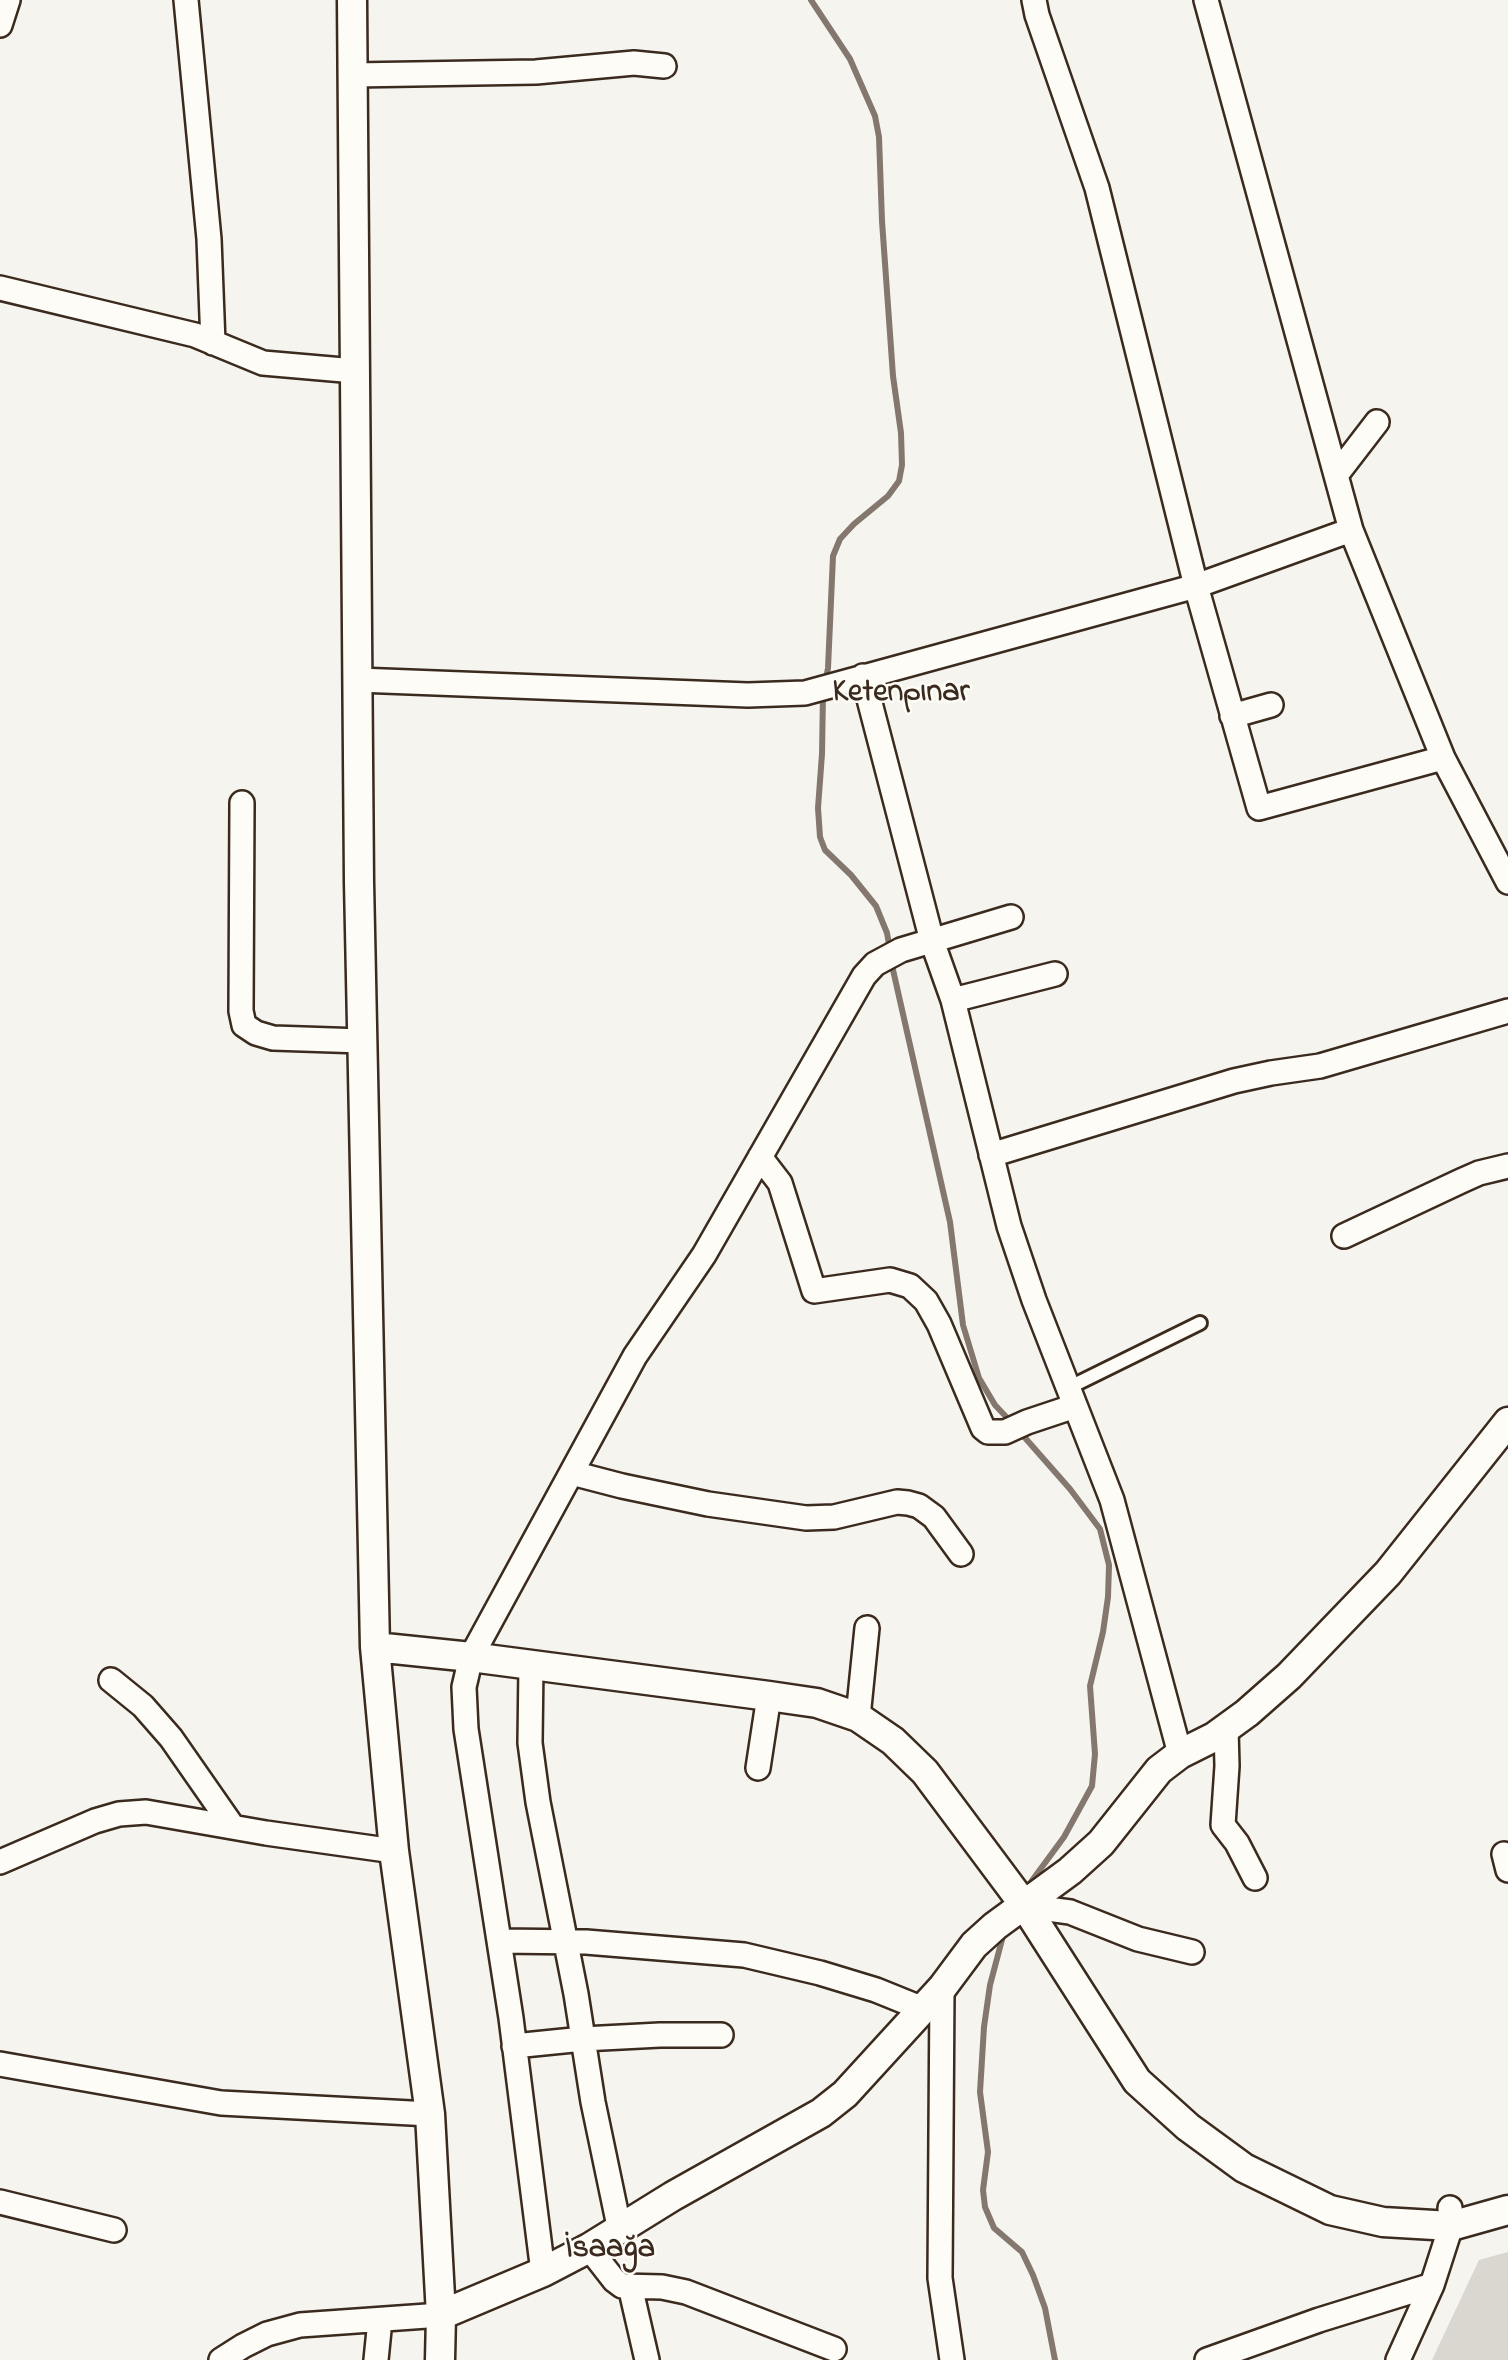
<!DOCTYPE html>
<html>
<head>
<meta charset="utf-8">
<style>
  body { margin:0 }
  canvas { display:block; background:#f5f4ee }
</style>
</head>
<body>
<canvas width="1508" height="2360"></canvas>
<script>
const ctx = document.querySelector('canvas').getContext('2d');
ctx.lineJoin = 'round';
function fill(path, color) { ctx.fillStyle = color; ctx.fill(path, 'evenodd'); }
const shape = rows => new Path2D(rows.map(r => 'M' + r).join(''));
function strokePath(path, color, width, dash) { ctx.strokeStyle = color; ctx.lineWidth = width; ctx.lineCap = dash ? 'butt' : 'round'; ctx.setLineDash(dash || []); ctx.stroke(path); }
function write(font, color, halo, rows, align = 'center') {
  ctx.font = font + ' "Indie Flower",sans-serif'; ctx.lineWidth = 5; ctx.setLineDash([]); ctx.textBaseline = 'middle'; ctx.strokeStyle = halo; ctx.fillStyle = color; for (const [text, x, y, turn = 0] of rows) {
    ctx.save(); ctx.translate(x, y); ctx.rotate((+turn || 0) * Math.PI / 180); ctx.textAlign = isNaN(turn) ? turn : align; if (halo) ctx.strokeText(text, 0, 0); ctx.fillText(text, 0, 0); ctx.restore();
  }
}
fill(shape([
  [1508,2252,1508,2360,1432,2360,1479,2260]
]), '#dad6d0');
strokePath(shape([
  [811,0,850,59,875,116,879,137,882,221,893,376,901,433,902,465,899,481,888,496,854,524,840,539,833,556,828,668,825,684],
  [823,694,822,754,818,808,820,837,825,850,851,875,876,906,887,933,890,950],
  [891,961,950,1222,963,1325,979,1378,995,1405,1012,1423],
  [1019,1431,1070,1489,1100,1529,1109,1565,1108,1597,1103,1632,1090,1686,1095,1754,1092,1786,1064,1837,1028,1886],
  [1003,1936,990,1985,984,2027,980,2092,988,2152,983,2190,985,2207,994,2228,1022,2252,1033,2275,1045,2308,1055,2360]
]), '#84786e', 6);
const service = shape([
  [1068,1388,1200,1323]
]);
const minor = shape([
  [186,0,209,239,213,343],
  [1034,0,1037,15,1097,188,1196,586,1259,808,1443,758],
  [1206,0,1351,530,1443,758,1508,882],
  [0,25,8,0],
  [353,75,536,72,634,63,664,66],
  [0,288,195,335,263,363,355,371],
  [1337,474,1377,422],
  [863,676,932,941,953,1000,1009,1226,1034,1300,1112,1500,1180,1754],
  [358,680,748,695,805,693,1196,586,1351,530],
  [1232,716,1271,705],
  [242,803,241,1011,244,1025,256,1033,273,1038,362,1041],
  [953,1000,1055,974],
  [991,1155,1234,1081,1271,1073,1320,1066,1508,1011],
  [760,1157,780,1183,814,1291,890,1280,910,1286,926,1301,939,1324,983,1428,988,1432,1005,1432,1027,1422,1075,1406],
  [1344,1236,1461,1181,1479,1173,1508,1166],
  [572,1473,622,1486,708,1504,806,1518,834,1517,897,1502,908,1503,919,1506,934,1517,961,1554],
  [531,1665,530,1743,538,1802,576,1994,593,2102,620,2231],
  [111,1680,143,1706,171,1738,233,1827],
  [858,1717,867,1628],
  [1226,1728,1227,1766,1223,1825,1237,1843,1255,1878],
  [758,1768,769,1696],
  [1504,1854,1508,1870],
  [0,1862,95,1821,119,1814,146,1812,266,1833,394,1851],
  [1025,1906,1070,1912,1138,1939,1192,1952],
  [499,1941,586,1942,744,1955,820,1973,876,1990,923,2009],
  [942,1988,940,2278,952,2360],
  [514,2046,583,2039,660,2035,721,2035],
  [0,2064,221,2103,430,2114],
  [0,2202,114,2230],
  [589,2248,614,2280,622,2286,662,2287,686,2292,834,2349],
  [543,2272,511,2018,466,1729,464,1687,471,1657,635,1356,704,1255,864,976,875,964,901,950,1011,917],
  [630,2286,647,2360],
  [221,2360,243,2346,267,2334,300,2325,441,2315],
  [376,2360,380,2320],
  [1207,2360,1319,2320,1432,2285],
  [1398,2360,1432,2285,1451,2226,1450,2208]
]);
const tertiary = shape([
  [352,0,359,882,375,1647,394,1851,430,2114,441,2315,440,2360],
  [375,1647,471,1657,769,1696,817,1703,858,1717,893,1741,925,1772,1025,1906,1137,2081,1188,2127,1244,2168,1330,2210,1383,2222,1451,2226,1508,2210],
  [441,2315,543,2272,589,2248,673,2196,821,2113,845,2094,942,1988,974,1945,995,1926,1070,1871,1101,1843,1159,1770,1180,1754,1214,1737,1247,1713,1289,1676,1388,1573,1508,1422]
]);
strokePath(service, '#3b2a1e', 18);
strokePath(minor, '#3b2a1e', 28);
strokePath(tertiary, '#3b2a1e', 33);
strokePath(service, '#fdfcf7', 12);
strokePath(minor, '#fdfcf7', 23);
strokePath(tertiary, '#fdfcf7', 28);
write('bold 32px', '#3b2a1e', '#fdfcf7', [
  ["Ketenpınar",901,695],
  ["İsaağa",610,2251]
]);
</script>
</body>
</html>
